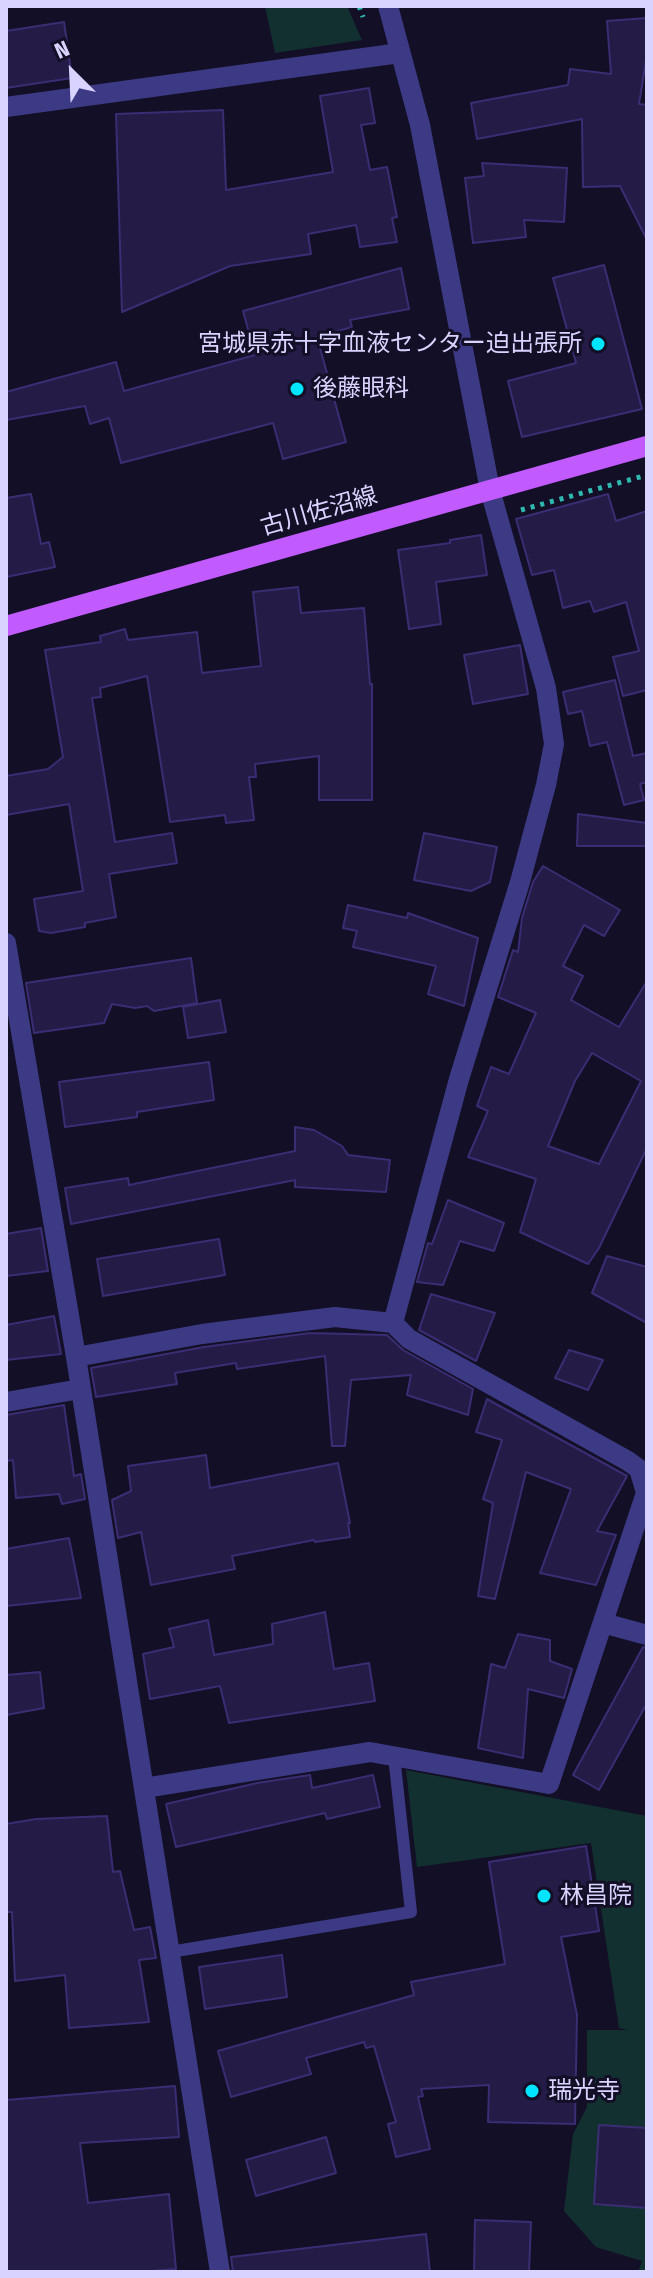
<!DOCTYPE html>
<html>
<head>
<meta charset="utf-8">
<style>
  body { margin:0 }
  #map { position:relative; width:653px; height:2278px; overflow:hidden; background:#130f26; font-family:"Fira Sans Condensed",sans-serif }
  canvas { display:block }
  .frame { position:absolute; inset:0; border:8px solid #d9d4ff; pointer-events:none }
  .north { position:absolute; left:32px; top:32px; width:80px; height:80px; -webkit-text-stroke:6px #130f26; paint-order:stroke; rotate:336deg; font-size:22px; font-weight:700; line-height:32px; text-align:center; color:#d9d4ff }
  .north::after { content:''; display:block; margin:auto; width:28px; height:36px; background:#d9d4ff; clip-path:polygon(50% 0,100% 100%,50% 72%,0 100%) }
</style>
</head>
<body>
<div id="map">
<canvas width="653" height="2278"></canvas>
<div class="frame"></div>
<div class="north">N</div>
</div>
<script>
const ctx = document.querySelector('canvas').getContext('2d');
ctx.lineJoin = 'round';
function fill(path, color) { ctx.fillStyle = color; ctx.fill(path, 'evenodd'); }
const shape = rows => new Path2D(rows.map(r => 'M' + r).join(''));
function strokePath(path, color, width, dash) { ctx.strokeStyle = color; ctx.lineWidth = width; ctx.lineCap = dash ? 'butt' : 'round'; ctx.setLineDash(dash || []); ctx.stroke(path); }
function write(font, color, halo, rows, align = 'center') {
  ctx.font = font + ' "Fira Sans Condensed","Noto Sans JP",sans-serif'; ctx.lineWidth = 6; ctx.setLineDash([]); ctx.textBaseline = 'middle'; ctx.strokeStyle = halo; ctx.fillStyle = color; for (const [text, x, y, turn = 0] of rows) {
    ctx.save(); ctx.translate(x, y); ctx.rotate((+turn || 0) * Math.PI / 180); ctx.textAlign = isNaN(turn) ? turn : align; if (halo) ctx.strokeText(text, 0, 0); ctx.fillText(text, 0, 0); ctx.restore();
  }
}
fill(shape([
  [265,6,347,6,362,40,275,53],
  [406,1770,647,1816,647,2272,638,2272,642,2261,596,2247,564,2211,573,2134,587,2107,587,2030,628,2030,619,2028,591,1843,417,1867]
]), '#12302f');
const building = shape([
  [647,18,647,54,639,104,647,105,647,240,620,186,583,187,582,119,477,139,471,103,568,85,570,69,611,74,607,21,647,18],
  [64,22,72,78,6,88,6,31,64,22],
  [369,88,375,123,361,125,370,170,387,167,397,217,392,218,397,242,360,247,356,225,308,234,311,254,230,266,122,312,116,114,223,110,226,190,333,172,320,96,369,88],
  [482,163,567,168,564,222,524,220,526,237,473,243,465,178,484,176,482,163],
  [604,265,642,409,522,437,508,381,576,363,553,278,604,265],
  [401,268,409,309,350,320,352,327,317,337,346,442,283,459,273,423,121,463,109,418,90,424,85,406,6,420,6,392,116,362,124,391,255,355,243,311,401,268],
  [31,494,41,544,49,542,55,567,6,577,6,498,31,494],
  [608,494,616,521,647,511,647,690,623,696,613,657,639,651,626,602,594,612,590,601,563,608,554,570,532,575,516,519,608,494],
  [481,535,487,575,436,582,441,624,409,629,398,550,450,543,450,540,481,535],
  [298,587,301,613,364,608,370,684,372,684,372,800,319,800,319,756,255,764,256,777,249,777,254,820,226,823,225,815,170,822,147,676,100,688,101,697,92,698,115,842,172,833,177,863,109,874,116,917,85,923,85,927,51,933,39,931,34,899,83,891,69,804,6,815,6,776,48,769,63,757,45,650,101,642,100,636,125,629,128,640,197,632,202,673,261,666,253,592,298,587],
  [520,645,528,694,473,704,464,655,520,645],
  [615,680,633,756,647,753,647,782,640,784,644,800,624,805,607,742,590,746,582,711,568,714,563,692,615,680],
  [578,814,647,823,647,846,577,846,578,814],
  [424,833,497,847,490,882,471,891,414,880,424,833],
  [543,866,620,910,604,936,584,925,563,966,583,976,571,1000,619,1027,647,981,647,1148,599,1248,588,1264,520,1232,536,1179,468,1157,488,1111,477,1106,491,1067,509,1074,536,1013,498,997,513,950,518,952,522,918,533,882,543,866],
  [592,1053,641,1081,599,1164,548,1146,575,1081,592,1053],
  [348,905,407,918,408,913,478,938,464,1006,428,994,436,966,353,947,357,931,343,928,348,905],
  [191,958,197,1003,154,1011,147,1006,135,1008,112,1004,104,1023,34,1033,26,983,191,958],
  [220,1000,226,1032,188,1038,183,1007,220,1000],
  [209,1062,214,1100,137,1112,137,1117,65,1127,59,1082,209,1062],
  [295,1127,314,1130,342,1146,348,1155,390,1160,386,1192,295,1187,295,1180,71,1224,65,1188,128,1178,129,1185,295,1151,295,1127],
  [448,1200,504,1223,494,1251,460,1241,443,1285,417,1282,428,1243,432,1244,448,1200],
  [41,1228,48,1271,6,1276,6,1234,41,1228],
  [219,1239,225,1275,103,1296,97,1259,219,1239],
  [607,1256,647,1267,647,1323,592,1293,607,1256],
  [431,1294,495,1313,476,1361,419,1330,431,1294],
  [54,1316,61,1354,6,1360,6,1325,54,1316],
  [310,1333,387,1335,403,1350,473,1389,468,1415,407,1395,411,1375,351,1380,345,1446,332,1446,325,1356,237,1369,236,1363,175,1373,177,1384,96,1397,91,1368,204,1347,310,1333],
  [569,1350,603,1360,588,1390,555,1378,569,1350],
  [487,1399,627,1476,597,1531,616,1535,596,1585,540,1573,571,1489,526,1472,495,1599,478,1596,493,1503,483,1499,502,1440,476,1432,487,1399],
  [64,1405,74,1476,81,1474,85,1499,62,1504,59,1494,16,1498,13,1460,6,1461,6,1415,64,1405],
  [206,1455,210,1488,338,1463,350,1523,348,1523,350,1537,315,1542,314,1540,232,1556,235,1569,151,1585,141,1532,118,1538,112,1500,131,1491,128,1466,206,1455],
  [69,1538,81,1598,6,1606,6,1549,69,1538],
  [325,1612,334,1669,369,1663,375,1701,229,1723,220,1686,150,1699,143,1654,174,1647,169,1629,208,1620,214,1655,273,1644,272,1624,325,1612],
  [518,1634,550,1640,550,1661,572,1669,564,1698,528,1689,523,1758,478,1748,491,1664,505,1668,518,1634],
  [643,1647,647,1648,647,1703,599,1790,573,1775,643,1647],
  [40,1672,44,1708,6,1715,6,1675,40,1672],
  [310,1775,312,1788,373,1775,380,1807,327,1819,325,1813,176,1847,166,1804,257,1783,310,1775],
  [107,1816,113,1872,120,1871,134,1930,150,1927,156,1958,139,1960,149,2022,69,2028,65,1975,15,1981,12,1912,6,1912,6,1824,36,1819,107,1816],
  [586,1846,599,1931,561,1937,577,2015,575,2124,488,2122,489,2085,421,2089,423,2096,418,2097,430,2149,396,2157,388,2124,396,2122,374,2046,366,2048,364,2042,306,2058,311,2074,231,2097,218,2051,414,1995,411,1982,505,1964,489,1862,586,1846],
  [282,1955,287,1997,205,2009,199,1967,282,1955],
  [175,2086,179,2137,80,2143,88,2203,169,2194,176,2269,140,2272,6,2272,6,2100,175,2086],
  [599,2125,647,2128,647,2208,594,2204,599,2125],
  [326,2137,336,2173,256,2196,246,2160,326,2137],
  [475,2220,531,2222,529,2272,474,2272,475,2220],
  [426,2234,430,2272,233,2272,231,2257,426,2234]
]);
fill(building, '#241b47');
strokePath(building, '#3b2d73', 2);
strokePath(shape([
  [359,6,363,17],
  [521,510,647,475]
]), '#2fb8b0', 5, [4, 6]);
strokePath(shape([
  [170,1952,411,1912,394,1756]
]), '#3d3a85', 12);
strokePath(shape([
  [6,107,400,53],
  [6,943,76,1357,220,2272],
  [393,1323,459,1079,520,882,546,785,554,744,546,688,490,490],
  [76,1357,202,1334,335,1317,393,1323,409,1339,628,1461,639,1469,647,1496],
  [6,1402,80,1389],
  [603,1623,647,1635],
  [144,1788,370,1752,549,1784,645,1496]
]), '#3d3a85', 20);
strokePath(shape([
  [388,6,420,125,490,490]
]), '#3d3a85', 20);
strokePath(shape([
  [6,626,647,446]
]), '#c25bff', 20);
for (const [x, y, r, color] of [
  [598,344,8,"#00e5ff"],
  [297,389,8,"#00e5ff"],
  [544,1896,8,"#00e5ff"],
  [532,2091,8,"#00e5ff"]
]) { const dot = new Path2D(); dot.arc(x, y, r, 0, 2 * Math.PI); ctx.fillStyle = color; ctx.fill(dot); strokePath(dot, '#130f26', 3); }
write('24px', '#d9d4ff', '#130f26', [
  ["宮城県赤十字血液センター迫出張所",582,344,"right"],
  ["後藤眼科",313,389],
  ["林昌院",560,1896],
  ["瑞光寺",548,2091]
], 'left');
write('24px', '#d9d4ff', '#130f26', [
  ["古川佐沼線",319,512,-16]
]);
</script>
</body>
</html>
